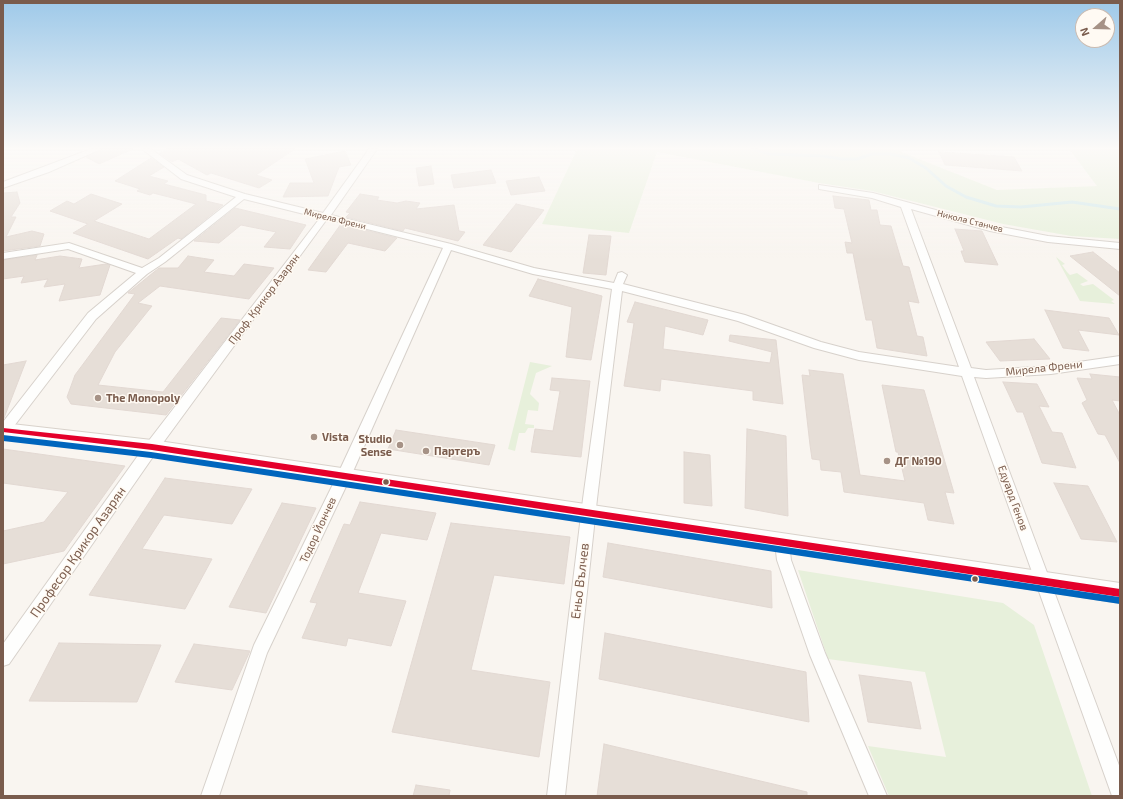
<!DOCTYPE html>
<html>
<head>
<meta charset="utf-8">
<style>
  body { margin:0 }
  #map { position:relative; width:1123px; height:799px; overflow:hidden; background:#f9f5f0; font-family:"Exo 2",sans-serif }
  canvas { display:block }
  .frame { position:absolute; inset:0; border:4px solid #7a5c4d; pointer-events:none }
  .north { position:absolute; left:1075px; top:8px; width:40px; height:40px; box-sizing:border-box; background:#fffaf3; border:1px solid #cabbb1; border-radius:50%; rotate:250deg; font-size:11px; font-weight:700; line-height:16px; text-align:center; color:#7a5c4d }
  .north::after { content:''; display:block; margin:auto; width:14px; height:18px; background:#a69286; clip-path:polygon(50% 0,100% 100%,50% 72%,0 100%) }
</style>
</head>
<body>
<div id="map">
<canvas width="1123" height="799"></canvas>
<div class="frame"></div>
<div class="north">N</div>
</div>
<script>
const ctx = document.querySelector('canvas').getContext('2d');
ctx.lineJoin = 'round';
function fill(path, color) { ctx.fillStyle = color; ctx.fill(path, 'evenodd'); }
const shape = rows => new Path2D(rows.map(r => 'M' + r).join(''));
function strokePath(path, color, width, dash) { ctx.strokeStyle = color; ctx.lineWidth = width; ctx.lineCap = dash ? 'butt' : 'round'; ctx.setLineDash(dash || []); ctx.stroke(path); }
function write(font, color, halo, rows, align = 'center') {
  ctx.font = font + ' "Exo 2",sans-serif'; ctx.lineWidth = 3; ctx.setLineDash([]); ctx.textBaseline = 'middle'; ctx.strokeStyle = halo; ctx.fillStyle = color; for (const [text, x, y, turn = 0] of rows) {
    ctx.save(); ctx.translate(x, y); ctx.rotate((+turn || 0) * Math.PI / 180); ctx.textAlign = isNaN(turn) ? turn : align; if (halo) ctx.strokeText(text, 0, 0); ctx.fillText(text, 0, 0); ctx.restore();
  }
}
fill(shape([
  [577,149,894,149,997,190,1097,186,1069,149,1120,149,1120,239,1071,236,1003,224,872,191,819,183,657,152,629,233,542,224],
  [1056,257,1065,264,1062,265,1067,272,1070,275,1077,273,1088,281,1080,284,1083,286,1093,284,1114,300,1111,301,1115,304,1080,301],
  [530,362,552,366,536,373,530,394,539,403,538,411,528,410,525,424,534,425,534,428,528,428,525,433,519,433,515,451,508,449],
  [798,570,1003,603,1034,625,1092,796,889,796,868,746,946,757,925,672,828,659]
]), '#e7f0db');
strokePath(shape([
  [753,149,770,154,823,156,842,159,857,159,872,154,891,154,909,158,926,168,946,186,966,197,996,206,1021,207,1072,202,1120,209]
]), '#d0e8ea', 3);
const building = shape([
  [102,149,133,149,99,164,86,157,102,149],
  [167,149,295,149,256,175,272,180,259,188,211,173,207,175,178,159,172,162,159,153,167,149],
  [345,151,351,165,339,167,328,196,283,197,290,183,314,183,305,159,345,151],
  [939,152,1014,157,1022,171,945,165,939,152],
  [151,158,164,167,149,176,168,181,164,184,206,195,206,201,223,205,181,239,178,238,148,259,73,233,88,224,50,211,67,201,74,204,91,194,122,204,94,221,149,239,196,204,153,193,150,195,137,191,140,189,115,181,151,158],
  [431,166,434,184,419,186,416,168,431,166],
  [491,170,496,183,454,188,451,175,491,170],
  [539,177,545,191,511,195,506,181,539,177],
  [17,192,20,203,11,217,16,217,6,237,32,231,44,234,40,246,3,251,3,193,17,192],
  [360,194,379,197,377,200,397,203,406,201,420,203,416,209,454,205,459,231,465,232,458,241,405,228,403,231,346,217,350,213,346,212,360,194],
  [833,196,869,200,871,210,877,210,880,225,891,226,903,266,909,267,919,303,908,301,917,336,923,337,927,356,877,348,872,320,866,320,853,253,847,253,845,242,852,243,844,209,835,208,833,196],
  [516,204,544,210,511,252,483,245,516,204],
  [235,208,306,225,290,249,264,247,276,232,241,225,219,243,194,241,235,208],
  [341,224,397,238,385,251,348,243,326,272,308,270,341,224],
  [955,229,982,231,998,265,965,262,961,251,964,251,955,229],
  [589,235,611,236,606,275,583,273,589,235],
  [1093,252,1120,273,1120,296,1070,256,1093,252],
  [37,255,35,260,60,256,82,259,79,268,106,264,110,265,100,295,59,301,65,284,44,287,48,279,21,283,24,276,3,279,3,260,37,255],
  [188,256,214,260,204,272,234,276,244,264,274,268,249,299,160,286,138,303,152,306,115,352,98,385,163,392,221,318,240,320,166,415,71,404,67,397,75,375,135,294,128,293,159,268,178,268,188,256],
  [538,279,602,296,591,360,566,357,572,307,529,296,538,279],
  [635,302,708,320,703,335,665,326,663,349,770,363,772,352,729,341,730,335,776,340,783,404,753,400,753,391,661,379,660,391,624,386,634,323,627,322,635,302],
  [1045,310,1109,318,1119,335,1078,330,1089,351,1063,348,1045,310],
  [1034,339,1050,359,1000,361,986,342,1034,339],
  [26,361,4,418,3,418,3,365,26,361],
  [809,370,843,374,860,475,905,481,898,452,896,452,882,385,924,390,954,493,945,492,954,524,928,520,924,503,844,492,841,472,821,470,820,460,812,459,810,445,802,375,810,376,809,370],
  [1090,374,1120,377,1120,401,1112,400,1120,415,1120,463,1105,435,1098,434,1082,403,1087,400,1077,378,1092,379,1090,374],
  [552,378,590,381,581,457,531,452,535,429,553,431,560,391,550,390,552,378],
  [1003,382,1037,384,1049,407,1039,406,1052,432,1062,433,1076,468,1042,463,1023,412,1017,412,1003,382],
  [747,429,786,436,788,516,745,508,747,429],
  [396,430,495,445,489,465,388,449,396,430],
  [3,449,125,466,64,551,3,564,3,531,44,522,68,492,3,483,3,449],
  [684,452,710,455,712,506,684,503,684,452],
  [165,478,252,489,232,524,164,515,142,549,212,559,185,609,89,595,165,478],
  [1054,483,1088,486,1117,542,1081,539,1054,483],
  [360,502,436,513,427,540,381,533,358,593,406,601,391,646,348,638,346,646,302,638,317,603,310,602,344,524,350,525,360,502],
  [282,503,316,508,266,613,229,607,282,503],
  [451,523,570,537,564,584,494,575,471,670,550,682,539,757,392,732,451,523],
  [608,543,771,571,772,608,603,577,608,543],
  [605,633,806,672,809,722,599,679,605,633],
  [59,643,161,645,137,702,29,701,59,643],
  [194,644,250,651,232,690,175,682,194,644],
  [859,675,911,682,921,729,868,722,859,675],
  [604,744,807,792,807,796,597,796,604,744],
  [416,785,450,790,449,796,413,796,416,785]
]);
fill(building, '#e6ded7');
strokePath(building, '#e2d8d2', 1);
const street = shape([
  [91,149,101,149,49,172,3,188,3,182,91,149],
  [142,149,151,149,187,175,245,194,323,213,369,149,377,149,331,215,451,244,534,268,614,283,618,273,622,272,627,275,623,284,745,315,821,342,859,352,959,367,901,207,872,198,819,189,819,185,873,193,991,225,1048,236,1120,243,1120,249,1048,242,990,231,911,209,971,368,986,370,1051,366,1120,356,1120,364,1051,374,986,378,974,377,1120,768,1120,796,1112,796,1111,793,962,376,859,360,814,348,738,321,622,291,597,499,565,796,547,796,583,499,612,289,533,274,451,250,351,476,267,653,219,796,201,796,254,645,337,476,443,248,327,219,157,451,9,664,3,666,3,644,147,443,320,218,244,199,165,262,147,274,96,319,8,434,3,435,3,422,88,313,136,273,68,249,3,259,3,253,69,243,142,268,159,258,236,197,181,179,142,149],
  [782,536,787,538,789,543,791,560,825,653,887,796,869,796,810,655,777,560,775,543,777,538,782,536]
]);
const secondary = shape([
  [3,423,152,440,1120,583,1120,603,152,454,3,437,3,423]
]);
strokePath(street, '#d7d1cb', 2);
strokePath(secondary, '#d9d2cb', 2);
fill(street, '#fefefd');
fill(secondary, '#fefefd');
fill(shape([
  [3,428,152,444,1120,589,1120,597,152,450,3,432,3,428]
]), '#e4002b');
fill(shape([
  [3,435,151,452,1119,597,1120,598,1120,604,151,458,3,441,3,435]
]), '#0065bd');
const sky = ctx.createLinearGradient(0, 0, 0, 260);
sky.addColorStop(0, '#9ec9e9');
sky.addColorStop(0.57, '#fcfaf8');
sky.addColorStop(1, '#fcfaf800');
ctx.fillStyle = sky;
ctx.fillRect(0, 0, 1123, 260);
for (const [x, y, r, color] of [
  [98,398,4,"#a69286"],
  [314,437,4,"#a69286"],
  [400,445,4,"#a69286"],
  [426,451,4,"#a69286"],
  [887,461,4,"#a69286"],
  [386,482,3.5,"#7a5c4d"],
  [975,579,3.5,"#7a5c4d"]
]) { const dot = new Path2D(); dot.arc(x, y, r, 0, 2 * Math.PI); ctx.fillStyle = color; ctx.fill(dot); strokePath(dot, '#fffaf3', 1.5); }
write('9px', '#7a5c4d', '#fffaf3', [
  ["Мирела Френи",335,219,14],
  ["Никола Станчев",970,221,14]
]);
write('11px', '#7a5c4d', '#fffaf3', [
  ["Проф. Крикор Азарян",264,299,-53],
  ["Мирела Френи",1044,368,-6],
  ["Едуард Генов",1013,498,70],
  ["Тодор Йончев",318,530,-65]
]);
write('bold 11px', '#7a5c4d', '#fffaf3', [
  ["The Monopoly",106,398],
  ["Vista",322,437],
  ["Studio",392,439,"right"],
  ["Sense",392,452,"right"],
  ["Партеръ",434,451],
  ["ДГ №190",895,461]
], 'left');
write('13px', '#7a5c4d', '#fffaf3', [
  ["Професор Крикор Азарян",78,552,-55],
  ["Еньо Вълчев",580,581,-83]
]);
</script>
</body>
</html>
